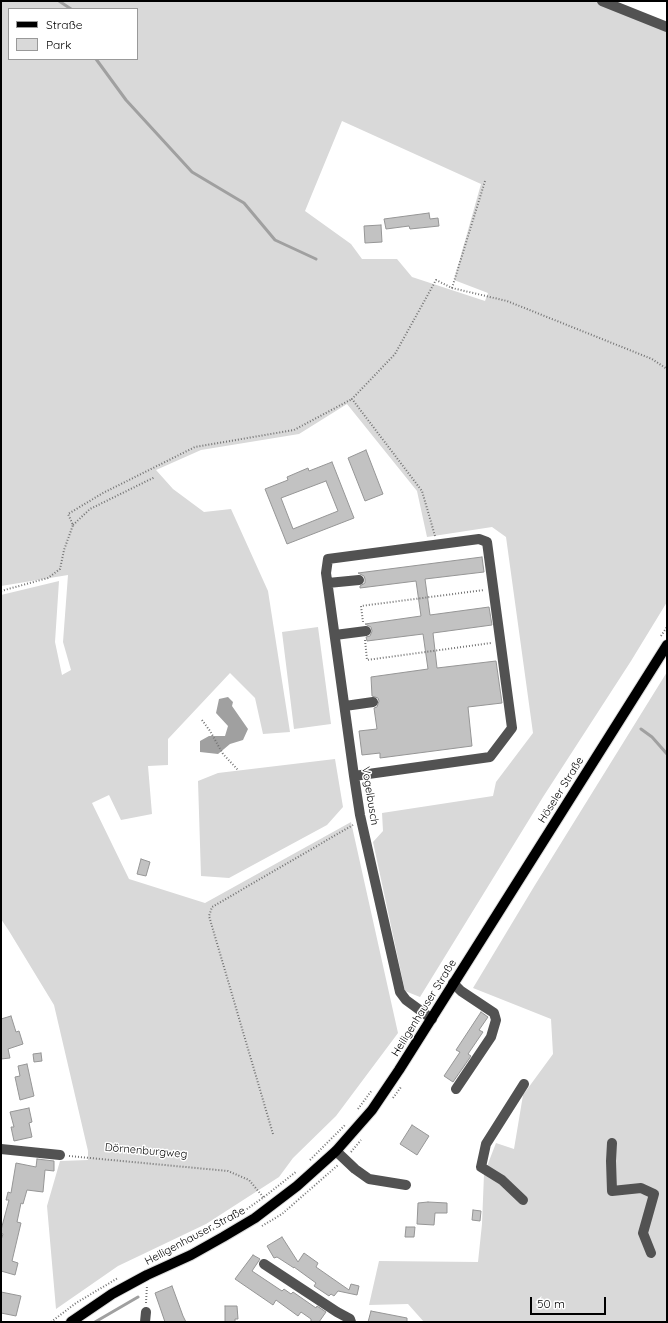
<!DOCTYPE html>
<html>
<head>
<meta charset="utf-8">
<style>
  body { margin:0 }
  #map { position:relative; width:668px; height:1323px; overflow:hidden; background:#fff; font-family:Quicksand,sans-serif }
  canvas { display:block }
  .frame { position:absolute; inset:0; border:2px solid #000; pointer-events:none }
  .legend { position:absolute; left:8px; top:8px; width:130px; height:52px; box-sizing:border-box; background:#fff; border:1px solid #999; margin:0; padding:5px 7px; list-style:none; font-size:12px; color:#000 }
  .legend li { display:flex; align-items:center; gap:8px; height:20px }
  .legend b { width:20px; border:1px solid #999 }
  .scale { position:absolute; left:530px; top:1297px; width:76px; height:18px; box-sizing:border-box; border:2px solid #000; border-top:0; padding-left:5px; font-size:12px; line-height:14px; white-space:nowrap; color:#000; -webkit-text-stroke:3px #fff; paint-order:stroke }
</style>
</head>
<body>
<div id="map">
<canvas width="668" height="1323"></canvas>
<div class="frame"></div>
<ul class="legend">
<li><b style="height:5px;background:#000"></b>Straße</li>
<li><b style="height:11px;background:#d9d9d9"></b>Park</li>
</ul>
<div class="scale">50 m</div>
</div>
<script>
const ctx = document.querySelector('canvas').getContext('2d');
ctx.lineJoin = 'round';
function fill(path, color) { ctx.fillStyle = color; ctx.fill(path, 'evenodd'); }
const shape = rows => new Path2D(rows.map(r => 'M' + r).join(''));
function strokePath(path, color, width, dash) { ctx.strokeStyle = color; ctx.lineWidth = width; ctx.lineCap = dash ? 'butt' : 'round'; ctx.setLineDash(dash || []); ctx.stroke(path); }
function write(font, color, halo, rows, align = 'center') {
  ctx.font = font + ' Quicksand,sans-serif'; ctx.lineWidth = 3; ctx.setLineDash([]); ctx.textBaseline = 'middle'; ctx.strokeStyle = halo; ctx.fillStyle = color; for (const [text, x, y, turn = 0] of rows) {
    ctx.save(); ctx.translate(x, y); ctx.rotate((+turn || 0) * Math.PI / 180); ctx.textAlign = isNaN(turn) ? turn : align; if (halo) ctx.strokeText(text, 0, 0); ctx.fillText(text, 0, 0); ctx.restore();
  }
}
fill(shape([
  [1,1,596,1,667,32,667,602,631,661,543,797,420,997,405,991,373,842,383,831,382,813,493,796,496,782,533,733,506,537,492,527,427,537,417,491,347,404,299,434,201,450,156,470,173,489,204,512,231,509,268,591,290,732,263,734,255,698,230,673,168,739,168,765,148,766,152,814,121,820,109,795,92,803,129,879,205,903,351,822,398,1033,336,1116,293,1158,279,1177,206,1224,118,1266,56,1309,47,1206,60,1161,88,1160,88,1151,54,1005,9,931,1,919,1,595,59,581,55,642,62,675,71,670,63,642,68,575,1,586],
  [9,9,137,9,137,59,9,59],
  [342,121,481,184,454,280,488,293,485,301,412,277,397,259,362,259,351,244,305,211],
  [318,627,331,724,294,729,282,632],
  [667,672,667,1322,424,1322,408,1304,369,1305,379,1261,478,1262,482,1224,484,1174,496,1143,514,1149,523,1095,553,1054,551,1019,473,988,535,885],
  [335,759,343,807,327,825,229,878,201,876,198,781,218,773]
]), '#d9d9d9');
fill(shape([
  [228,697,233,702,232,706,248,729,243,740,230,744,218,754,200,752,200,741,209,736,225,736,228,726,216,713,219,699]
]), '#a0a0a0');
strokePath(shape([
  [59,1,71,9],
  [96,59,126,100,192,172,244,203,275,240,316,259],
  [641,729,652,737,667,754],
  [95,1322,138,1297]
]), '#a0a0a0', 3);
const building = shape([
  [429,213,430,219,438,218,439,226,410,229,409,226,386,229,384,219,429,213],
  [381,225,382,242,365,243,364,226,381,225],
  [366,450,383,494,365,501,348,458,366,450],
  [332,462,354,518,287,544,265,489,288,480,287,477,308,468,309,471,332,462],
  [326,481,338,511,293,529,281,498,326,481],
  [482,557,484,572,425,579,430,615,489,607,492,625,433,633,437,668,496,661,502,703,468,707,472,746,380,758,380,753,362,755,359,731,377,729,374,708,377,707,379,701,378,698,372,696,371,677,428,669,423,634,367,641,366,637,370,636,372,631,371,627,365,624,421,616,416,581,360,588,360,586,365,583,365,579,364,576,358,573,482,557],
  [141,859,150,862,146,876,137,874,141,859],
  [481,1012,488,1017,479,1030,483,1032,468,1054,471,1056,453,1082,444,1076,460,1052,456,1050,481,1012],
  [11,1016,16,1032,19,1031,23,1044,8,1049,10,1058,1,1059,1,1019,11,1016],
  [41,1053,42,1061,34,1062,33,1054,41,1053],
  [27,1064,34,1096,20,1100,15,1077,20,1076,18,1066,27,1064],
  [29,1108,32,1122,29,1123,32,1137,14,1141,11,1127,14,1127,10,1112,29,1108],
  [412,1125,429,1136,417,1155,400,1144,412,1125],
  [37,1159,54,1161,54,1171,45,1170,43,1192,27,1190,23,1204,21,1203,17,1222,21,1223,12,1261,18,1263,15,1275,1,1271,1,1240,3,1234,1,1233,1,1230,9,1200,6,1200,8,1192,11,1193,16,1163,36,1167,37,1159],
  [428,1202,447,1203,447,1213,435,1213,434,1225,417,1224,418,1203,428,1202],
  [473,1210,481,1211,480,1221,472,1220,473,1210],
  [406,1227,415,1227,414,1237,405,1237,406,1227],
  [282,1237,298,1262,304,1253,318,1263,316,1267,349,1290,351,1284,359,1286,357,1295,338,1291,334,1296,331,1294,329,1296,314,1286,316,1283,294,1267,294,1268,277,1257,274,1258,267,1246,282,1237],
  [253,1255,260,1259,252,1271,282,1291,284,1289,291,1294,293,1292,316,1308,317,1306,326,1312,319,1322,311,1322,311,1319,301,1312,298,1316,276,1300,273,1305,235,1279,253,1255],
  [172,1286,183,1316,186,1322,165,1322,155,1293,172,1286],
  [1,1292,21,1296,16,1316,1,1313,1,1292],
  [225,1306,237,1306,238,1319,235,1319,235,1322,225,1322,225,1306],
  [371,1311,407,1318,407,1322,368,1322,371,1311]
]);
fill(building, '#c2c2c2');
strokePath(building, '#969696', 1);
const major = shape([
  [71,1322,112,1294,147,1275,191,1255,223,1237,255,1218,297,1186,336,1151,372,1110,399,1070,667,645]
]);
strokePath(major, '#dbdbdb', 12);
strokePath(shape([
  [452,288,485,181],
  [73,525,90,509,155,477],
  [435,536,422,491,352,399,395,354,436,280,452,288,507,301,652,359,667,369],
  [1,591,48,578,60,569,64,550,73,525,68,514,103,493,195,447,294,430,352,399],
  [363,622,361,606,484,590],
  [661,636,667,627],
  [365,640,367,660,491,643],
  [202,720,210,731,223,754,238,770],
  [393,1098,401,1087],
  [358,1109,372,1090],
  [273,1134,209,916,212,907,353,825],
  [351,1152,361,1140],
  [69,1156,228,1171,249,1180,264,1198],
  [310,1160,345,1125],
  [237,1216,264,1197,297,1171],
  [262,1226,282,1214,338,1165],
  [157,1258,214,1229],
  [146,1303,147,1285],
  [51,1322,76,1303,118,1278]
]), '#747474', 2, [1, 2]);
strokePath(shape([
  [602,1,667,27],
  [328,583,359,580],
  [335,635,366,631],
  [345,706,373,702],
  [354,776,490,757,512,728,487,542,479,539,328,559,326,573,354,776,360,815,400,992,406,1000,432,1019],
  [453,983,461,991,494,1013,496,1020,491,1037,456,1089],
  [612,1143,611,1161,612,1191,641,1188,654,1194,643,1233,651,1253],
  [1,1149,60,1155],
  [336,1151,355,1169,369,1179,406,1185],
  [523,1200,502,1180,481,1167,486,1144,524,1084],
  [264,1264,337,1312,350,1319,351,1322],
  [145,1322,146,1312]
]), '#525252', 10);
strokePath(major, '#000', 10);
write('11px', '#000', '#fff', [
  ["Höseler Straße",561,790,-58],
  ["Vogelbusch",370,796,81],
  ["Heiligenhauser Straße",424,1008,-58],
  ["Dörnenburgweg",146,1151,5],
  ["Heiligenhauser Straße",195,1236,-28]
]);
</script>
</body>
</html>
